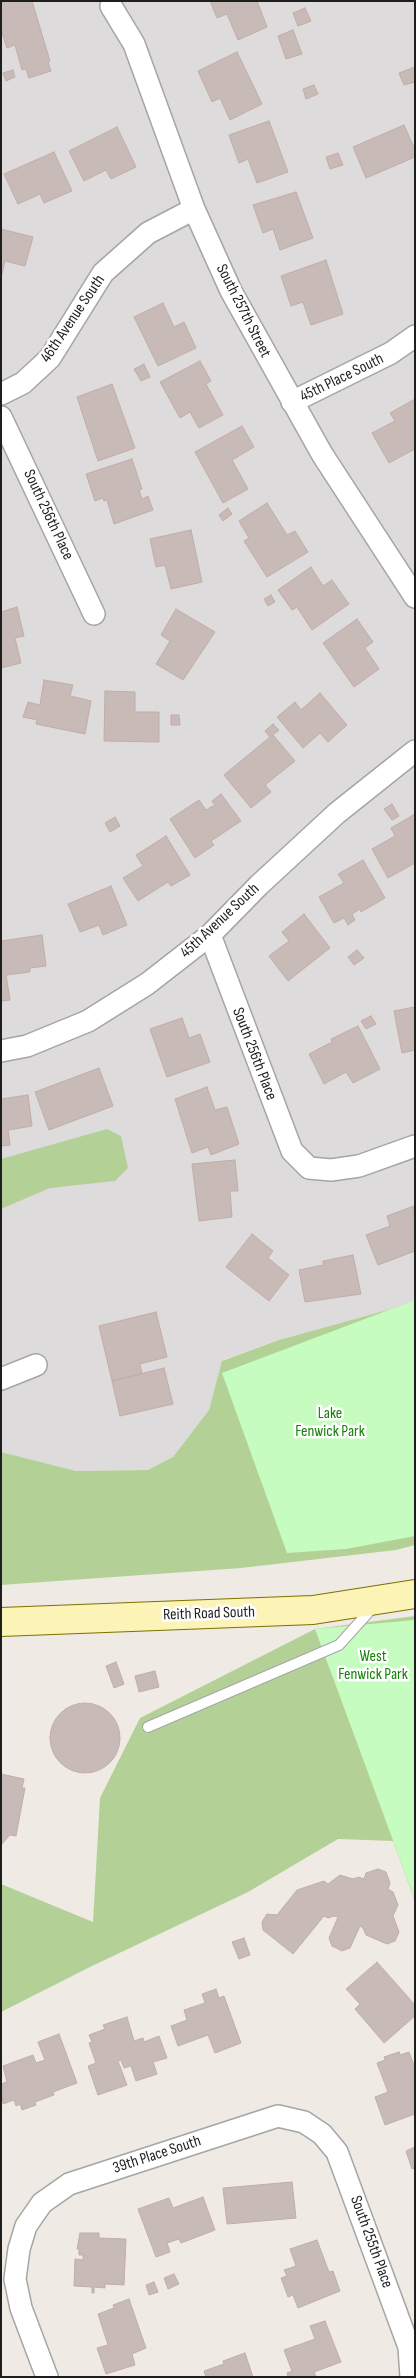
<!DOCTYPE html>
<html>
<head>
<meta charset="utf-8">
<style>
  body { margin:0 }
  #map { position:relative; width:416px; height:2378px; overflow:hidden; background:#f0eae4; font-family:"Sofia Sans Condensed",sans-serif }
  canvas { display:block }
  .frame { position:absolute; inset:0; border:2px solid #1e1e1e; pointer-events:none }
</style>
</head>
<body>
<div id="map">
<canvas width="416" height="2378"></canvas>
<div class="frame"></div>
</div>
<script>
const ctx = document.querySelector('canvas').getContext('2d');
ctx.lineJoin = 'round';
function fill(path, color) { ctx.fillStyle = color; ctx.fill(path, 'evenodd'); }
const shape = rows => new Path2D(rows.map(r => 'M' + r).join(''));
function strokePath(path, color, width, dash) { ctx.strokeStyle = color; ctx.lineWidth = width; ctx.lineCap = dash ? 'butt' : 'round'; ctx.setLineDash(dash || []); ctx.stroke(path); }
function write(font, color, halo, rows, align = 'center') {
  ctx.font = font + ' "Sofia Sans Condensed",sans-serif'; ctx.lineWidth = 5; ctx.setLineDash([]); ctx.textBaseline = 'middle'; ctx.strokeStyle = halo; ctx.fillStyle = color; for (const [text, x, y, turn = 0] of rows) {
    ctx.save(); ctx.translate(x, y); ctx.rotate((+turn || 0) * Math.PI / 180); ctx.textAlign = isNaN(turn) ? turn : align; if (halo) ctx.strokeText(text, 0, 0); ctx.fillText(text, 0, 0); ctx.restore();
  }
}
fill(shape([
  [1,1,415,1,415,1300,391,1309,279,1340,223,1360,209,1410,173,1457,148,1470,76,1471,1,1452]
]), '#dddbdc');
fill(shape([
  [107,1129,121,1136,128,1168,115,1181,50,1188,1,1209,1,1159],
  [415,1300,415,1545,396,1550,241,1568,1,1585,1,1452,76,1471,148,1470,173,1457,209,1410,222,1361,279,1340,391,1309],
  [415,1616,415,1901,393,1841,338,1839,248,1892,92,1966,1,2012,1,1884,93,1922,100,1798,140,1718,315,1629]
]), '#b3d197');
fill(shape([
  [415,1300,415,1536,346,1549,287,1553,222,1373],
  [415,1620,415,1900,315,1629]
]), '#c6fcbf');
const building = shape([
  [6,1,32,1,50,61,48,62,51,71,29,78,26,69,22,70,15,45,7,48,1,30,1,3,6,1],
  [210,1,257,1,267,27,238,40,227,14,217,18,210,1],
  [305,8,311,21,298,26,293,13,305,8],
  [293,30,302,54,286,59,278,36,293,30],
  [237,52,262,104,230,120,220,98,212,102,198,71,237,52],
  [415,67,415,82,404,85,399,73,415,67],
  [13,70,15,77,6,81,3,73,13,70],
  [314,85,318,94,306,99,303,89,314,85],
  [269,121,288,172,257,183,248,159,239,163,229,135,269,121],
  [404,125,415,150,415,157,366,178,353,147,404,125],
  [117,127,136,167,111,179,106,170,84,181,69,151,117,127],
  [54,152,72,191,44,203,40,194,18,204,4,174,54,152],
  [338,153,343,165,330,169,326,157,338,153],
  [296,192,313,238,280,250,273,229,263,233,253,205,296,192],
  [1,229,33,237,25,266,5,261,1,278,1,229],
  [326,260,343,314,311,325,303,302,291,306,281,276,326,260],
  [163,303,174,327,184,322,196,348,158,366,134,317,163,303],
  [200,361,211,381,206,384,223,415,199,428,190,412,180,418,160,382,200,361],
  [144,364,150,377,141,381,134,369,144,364],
  [112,384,135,448,98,461,77,397,112,384],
  [415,399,415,449,389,463,372,433,395,421,390,413,415,399],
  [242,426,254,447,232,460,248,489,223,503,195,452,242,426],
  [132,459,142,489,139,490,142,499,148,496,153,510,114,524,107,500,104,501,103,498,95,501,86,474,132,459],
  [267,503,287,535,295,531,308,552,267,577,244,541,249,538,239,521,267,503],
  [228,508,232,514,223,521,219,515,228,508],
  [191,530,202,582,171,589,165,565,156,567,150,539,191,530],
  [311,567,323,586,332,580,349,604,312,630,297,607,292,610,278,590,311,567],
  [271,595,275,602,268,606,264,599,271,595],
  [17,607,24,636,15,638,21,663,1,668,1,612,17,607],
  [176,609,215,632,183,680,156,664,170,641,161,635,176,609],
  [357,619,373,642,365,648,379,669,354,687,323,643,357,619],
  [44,680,73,685,70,696,91,701,85,734,36,724,37,720,23,717,28,702,40,705,44,680],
  [105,691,135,692,135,712,159,712,159,742,104,741,105,691],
  [320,693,347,725,328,742,320,733,303,748,277,717,295,702,301,710,320,693],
  [171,715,179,715,180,725,171,725,171,715],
  [273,724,279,730,273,735,295,761,265,785,271,792,251,808,224,775,270,737,265,731,273,724],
  [221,794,241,821,211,841,214,845,195,858,170,819,199,800,206,810,215,805,212,801,221,794],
  [392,804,399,816,392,820,384,809,392,804],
  [415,814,415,863,388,878,372,849,395,836,391,828,415,814],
  [115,817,120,826,110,832,105,823,115,817],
  [166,836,190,875,171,886,168,882,138,901,123,878,143,866,136,855,166,836],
  [363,860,385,898,361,912,360,909,352,914,355,920,348,925,344,918,334,923,319,897,344,883,338,874,363,860],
  [111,886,127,925,103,935,99,925,80,932,68,904,111,886],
  [304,914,330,948,288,981,269,956,289,941,282,932,304,914],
  [42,935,46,966,30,968,30,972,6,975,10,1000,1,1001,1,941,42,935],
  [357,950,364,958,354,965,348,957,357,950],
  [415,1007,415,1050,402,1053,394,1011,415,1007],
  [371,1016,376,1024,366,1029,361,1021,371,1016],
  [182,1018,189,1038,200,1034,210,1062,167,1077,150,1029,182,1018],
  [358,1026,380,1069,353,1083,346,1072,324,1084,309,1054,332,1042,331,1039,358,1026],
  [99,1068,113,1106,49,1130,35,1092,99,1068],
  [207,1087,215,1110,227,1107,239,1144,211,1155,208,1147,192,1153,175,1099,207,1087],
  [28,1095,32,1126,8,1130,10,1145,1,1146,1,1099,28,1095],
  [235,1160,238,1191,230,1191,232,1217,199,1221,192,1164,235,1160],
  [414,1206,415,1251,378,1265,366,1235,390,1226,387,1216,414,1206],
  [252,1234,273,1251,268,1258,289,1275,269,1301,226,1267,252,1234],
  [353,1255,361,1294,305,1302,299,1270,323,1265,323,1261,353,1255],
  [156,1312,167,1357,140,1364,142,1374,112,1381,99,1326,156,1312],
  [164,1368,173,1404,120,1416,112,1381,164,1368],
  [116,1662,124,1684,114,1688,106,1666,116,1662],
  [155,1671,159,1687,139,1692,135,1676,155,1671],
  '50 1738a35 35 0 1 1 70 0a35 35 0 1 1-70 0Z',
  [1,1774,24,1779,22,1788,25,1788,16,1836,10,1835,1,1845,1,1774],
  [378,1869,386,1872,390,1883,388,1889,393,1892,398,1905,393,1916,399,1932,395,1941,387,1944,366,1935,363,1928,360,1926,350,1948,342,1951,332,1946,329,1938,338,1917,334,1916,328,1918,324,1916,293,1954,263,1930,262,1922,267,1914,277,1915,297,1890,324,1881,328,1884,340,1875,353,1879,359,1877,364,1879,366,1873,378,1869],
  [244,1938,250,1955,239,1959,232,1942,244,1938],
  [377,1962,415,2005,415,2016,384,2043,355,2009,360,2004,346,1989,377,1962],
  [216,1989,219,1998,224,1996,241,2043,215,2053,208,2035,178,2046,171,2026,187,2020,184,2010,205,2003,202,1994,216,1989],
  [127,2017,134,2041,143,2038,144,2042,159,2036,167,2058,153,2062,157,2074,136,2081,131,2066,124,2068,121,2060,118,2061,127,2085,98,2095,88,2066,96,2063,89,2043,92,2042,89,2035,105,2029,103,2025,127,2017],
  [59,2034,77,2083,53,2092,54,2095,35,2102,36,2105,22,2110,20,2104,16,2106,14,2100,3,2104,1,2084,7,2082,3,2066,33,2055,36,2063,45,2060,38,2042,59,2034],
  [399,2052,400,2055,409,2052,415,2068,415,2114,385,2125,375,2097,388,2092,377,2063,385,2060,384,2057,399,2052],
  [415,2147,415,2168,412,2169,406,2151,415,2147],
  [292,2182,296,2218,227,2224,223,2188,292,2182],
  [203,2197,215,2230,181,2243,179,2239,167,2243,170,2252,156,2257,138,2209,169,2198,173,2208,203,2197],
  [80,2233,99,2233,99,2238,126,2239,124,2285,105,2284,105,2288,94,2287,94,2293,92,2293,92,2287,74,2286,75,2259,83,2260,83,2255,79,2255,79,2249,77,2249,80,2233],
  [317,2240,329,2272,333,2271,340,2291,298,2308,293,2295,288,2297,281,2278,287,2276,284,2270,296,2266,290,2249,317,2240],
  [174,2274,179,2284,168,2289,164,2278,174,2274],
  [154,2282,158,2292,149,2295,146,2285,154,2282],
  [129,2299,146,2348,132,2354,135,2365,106,2374,97,2348,108,2345,98,2314,114,2308,113,2305,129,2299],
  [325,2321,341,2362,314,2372,316,2377,288,2377,287,2373,292,2371,284,2350,315,2339,310,2326,325,2321],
  [245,2353,253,2377,206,2377,204,2371,224,2364,223,2361,245,2353]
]);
fill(building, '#c8bbb7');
strokePath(building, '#c2ada6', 1);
const service = shape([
  [148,1727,339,1645,375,1605]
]);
const minor = shape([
  [111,6,134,44,194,209,231,291,322,454,415,597],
  [1,394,23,383,50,358,103,273,148,233,194,209],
  [292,402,391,353,415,336],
  [1,417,94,614],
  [210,935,292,1151,309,1168,331,1170,359,1166,415,1146],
  [1,1051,27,1046,88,1021,147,984,210,935,259,885,337,813,415,751],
  [1,1379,36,1365],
  [47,2377,21,2308,15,2279,19,2249,26,2226,42,2203,69,2184,278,2116,304,2122,322,2134,337,2152,409,2347,411,2377]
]);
const secondary = shape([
  [1,1622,313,1610,415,1594]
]);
strokePath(service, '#a5a5a5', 12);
strokePath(minor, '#a5a5a5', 24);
strokePath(secondary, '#7b7100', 30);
strokePath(service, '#fff', 10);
strokePath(minor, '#fff', 21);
strokePath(secondary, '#fcf3b6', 28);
write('16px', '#1e1e1e', '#fff', [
  ["South 257th Street",243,311,63],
  ["46th Avenue South",73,319,-56],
  ["45th Place South",342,378,-26],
  ["South 256th Place",48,515,65],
  ["45th Avenue South",220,921,-43],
  ["South 256th Place",254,1054,69],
  ["Reith Road South",209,1614,-2],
  ["39th Place South",157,2155,-18],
  ["South 255th Place",371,2242,70]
]);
write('16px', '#138207', '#fff', [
  ["Lake",330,1414],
  ["Fenwick Park",330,1432],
  ["West",373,1657],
  ["Fenwick Park",373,1675]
]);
</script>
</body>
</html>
